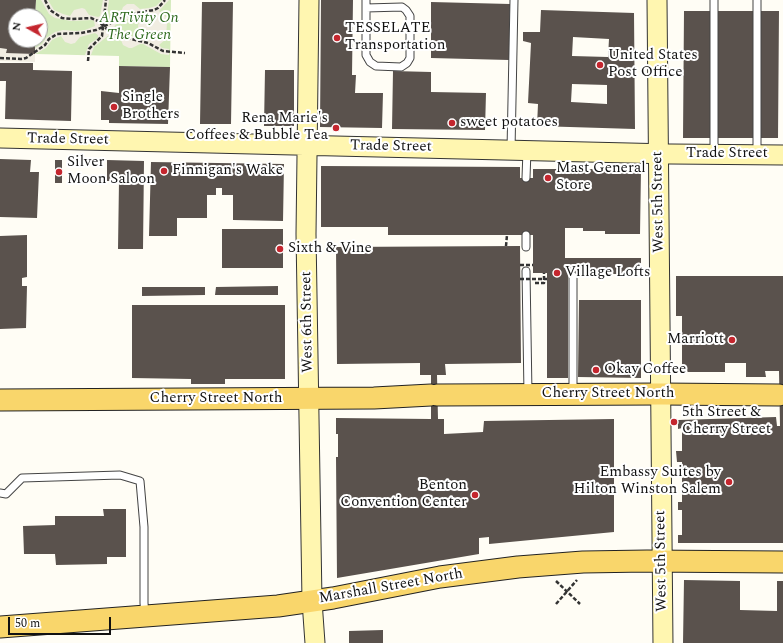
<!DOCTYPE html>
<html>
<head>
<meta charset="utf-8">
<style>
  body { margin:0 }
  #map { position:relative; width:783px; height:643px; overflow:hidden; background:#fffdf5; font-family:Spectral,serif }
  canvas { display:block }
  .north { position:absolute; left:8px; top:8px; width:40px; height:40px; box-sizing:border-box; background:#fff; border:1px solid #a0a0a0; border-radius:50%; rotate:278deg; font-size:11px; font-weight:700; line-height:16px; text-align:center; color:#111 }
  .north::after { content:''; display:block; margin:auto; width:14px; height:18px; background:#c4262e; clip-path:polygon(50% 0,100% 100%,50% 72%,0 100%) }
  .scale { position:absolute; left:8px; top:617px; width:103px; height:18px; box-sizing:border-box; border:2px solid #111; border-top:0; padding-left:5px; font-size:12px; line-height:14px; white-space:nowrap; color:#111; -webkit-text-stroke:3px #fff; paint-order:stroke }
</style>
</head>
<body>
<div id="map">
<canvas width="783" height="643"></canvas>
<div class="north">N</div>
<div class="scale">50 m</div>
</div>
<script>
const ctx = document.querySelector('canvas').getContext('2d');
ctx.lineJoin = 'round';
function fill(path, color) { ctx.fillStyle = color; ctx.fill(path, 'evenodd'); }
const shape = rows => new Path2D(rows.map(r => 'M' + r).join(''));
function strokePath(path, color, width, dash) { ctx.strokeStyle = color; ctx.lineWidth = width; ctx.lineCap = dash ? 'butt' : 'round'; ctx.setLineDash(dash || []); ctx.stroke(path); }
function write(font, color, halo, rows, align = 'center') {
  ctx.font = font + ' Spectral,serif'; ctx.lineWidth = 4; ctx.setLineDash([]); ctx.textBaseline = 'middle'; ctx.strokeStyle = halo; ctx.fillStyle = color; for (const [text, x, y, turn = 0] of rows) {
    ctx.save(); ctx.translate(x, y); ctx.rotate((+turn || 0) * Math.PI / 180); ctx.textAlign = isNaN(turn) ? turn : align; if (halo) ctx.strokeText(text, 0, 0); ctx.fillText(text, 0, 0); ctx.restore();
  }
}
fill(shape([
  [36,0,171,0,170,67,119,66,119,56,35,54,35,40,40,40,40,16,35,16]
]), '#d5ebbd');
fill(shape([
  [41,0,48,0,54,10,63,14,70,16,74,10,82,8,85,9,89,15,98,17,100,16,103,0,109,0,107,15,107,18,111,20,120,15,123,7,127,4,134,4,140,9,149,8,156,6,162,0,169,0,159,11,167,18,167,22,166,39,159,45,162,48,169,49,169,55,161,54,143,44,140,44,132,48,129,48,123,45,121,40,109,35,94,47,91,55,85,55,89,44,98,38,98,35,95,33,80,37,75,43,71,44,65,42,61,36,56,38,52,40,46,48,35,54,35,62,0,61,0,48,7,49,6,53,35,48,42,44,46,38,55,32,63,30,77,31,85,30,95,26,94,21,92,20,71,21,55,18,49,14],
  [141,14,138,26,141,38,122,34,114,29,115,25,120,22]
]), '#f1ede2');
fill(shape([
  [0,0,36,0,35,16,16,16,16,40,35,40,35,54,6,53,7,49,0,48],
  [321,0,353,0,352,75,356,75,355,93,383,93,382,128,320,127],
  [202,2,233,2,231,124,200,124],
  [431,2,510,4,509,60,431,58],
  [541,10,634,13,635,129,537,126,538,104,528,103,531,43,523,41,523,32,540,32],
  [573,37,609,39,608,57,572,56],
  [572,84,607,85,607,104,571,102],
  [684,11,779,11,778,138,683,138],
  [0,63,33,63,33,70,72,71,71,121,5,119,6,81,0,81],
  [119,66,170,67,168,124,109,123,109,120,101,120,101,91,119,93],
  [265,70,294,70,294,126,264,126],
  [393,71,431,72,431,92,486,93,485,130,392,129],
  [0,159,31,160,30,172,39,172,37,218,0,217],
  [55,160,62,160,62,183,55,183],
  [107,160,144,161,143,249,118,249,119,181,107,181],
  [151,162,284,164,283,221,233,220,233,195,222,195,222,188,216,188,216,195,207,195,207,218,177,218,177,236,149,236],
  [321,166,520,167,520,178,533,178,533,169,641,169,640,234,605,234,605,231,583,231,583,228,565,228,565,258,641,258,641,274,568,274,568,378,547,378,547,273,533,273,533,235,388,235,388,227,321,227],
  [222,229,283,229,283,268,222,268],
  [27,235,27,277,22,278,22,286,27,286,26,328,0,329,0,236],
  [520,246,521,363,445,364,446,375,437,375,438,419,444,419,444,434,483,432,484,421,614,419,614,532,489,544,489,537,479,538,479,554,337,578,336,457,338,457,338,434,336,434,336,418,431,419,431,375,420,375,420,363,337,364,336,247],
  [676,276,783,276,783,543,678,543,678,535,682,535,682,510,678,510,678,502,682,502,682,462,677,462,676,451,682,451,682,428,678,429,678,420,776,417,777,426,780,426,779,371,765,371,766,377,746,377,746,363,725,363,725,372,682,372,682,316,676,316],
  [278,286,278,295,215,295,216,287],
  [142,287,205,287,205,295,142,296],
  [579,300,641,300,641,378,578,377],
  [132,305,285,305,285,379,225,379,225,384,191,384,191,379,132,378],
  [103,509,126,509,126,557,107,557,107,564,56,565,55,554,24,554,23,526,55,525,55,516,104,516],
  [684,580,740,581,740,610,777,611,777,581,783,581,783,643,683,643],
  [383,630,383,643,349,643,349,631]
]), '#5a524d');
const lane = shape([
  [757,0,757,154],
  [366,8,402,7,406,10,410,16,410,58,407,63,401,67,376,66,370,62,366,55,366,0],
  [511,150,514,0],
  [714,154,714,0],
  [526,178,527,150],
  [526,235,526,247],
  [526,271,528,394],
  [573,276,573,392],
  [0,493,6,494,22,478,120,475,140,481,144,527,144,603,145,614]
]);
const secondary = shape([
  [309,0,306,234,312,601,315,643],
  [657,0,663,643],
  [0,138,671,154,783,155]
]);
const primary = shape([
  [437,395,661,394,779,395],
  [0,400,374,398,431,395],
  [0,627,278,606,333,598,440,577,518,567,583,562,647,561,783,562]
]);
strokePath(lane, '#444', 9);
strokePath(secondary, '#333', 21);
strokePath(primary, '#222', 23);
strokePath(shape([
  [45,0,50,10,62,18,72,19,91,18,98,21,108,30,123,37,148,43,163,51,185,53],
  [0,58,21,59,26,58,45,45,49,39,57,34,81,33,96,30,130,14,154,10,158,8,165,0],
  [88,61,89,49,102,36,106,0],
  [506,246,507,235],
  [535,283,544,283,544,273],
  [556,581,580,604],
  [556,604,577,580]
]), '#333', 2.5, [4, 2]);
strokePath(lane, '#fff', 7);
strokePath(secondary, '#fff6b0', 19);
strokePath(primary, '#f9d66b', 21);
strokePath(shape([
  [520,265,533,265],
  [520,279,547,279]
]), '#333', 2.5, [4, 2]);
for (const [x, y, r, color] of [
  [337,38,4,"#c4262e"],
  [600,65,4,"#c4262e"],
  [114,107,4,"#c4262e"],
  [452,123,4,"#c4262e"],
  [336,128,4,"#c4262e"],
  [164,171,4,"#c4262e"],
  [59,172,4,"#c4262e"],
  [548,178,4,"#c4262e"],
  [280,249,4,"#c4262e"],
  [557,273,4,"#c4262e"],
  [732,340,4,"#c4262e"],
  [596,370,4,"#c4262e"],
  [674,422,4,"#c4262e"],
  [729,482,4,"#c4262e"],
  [475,495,4,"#c4262e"]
]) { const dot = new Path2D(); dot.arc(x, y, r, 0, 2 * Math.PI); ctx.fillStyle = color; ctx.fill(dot); strokePath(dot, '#fff', 1.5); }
write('italic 15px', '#2f6b1f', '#fff', [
  ["ARTivity On",139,19],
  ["The Green",139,36]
]);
write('15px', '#111', '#fff', [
  ["TESSELATE",345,29],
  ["Transportation",345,46],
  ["United States",608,56],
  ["Post Office",608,73],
  ["Single",122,98],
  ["Brothers",122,115],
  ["Rena Marie's",328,119,"right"],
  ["Coffees & Bubble Tea",328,136,"right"],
  ["sweet potatoes",460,123],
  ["Silver",67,163],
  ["Moon Saloon",67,180],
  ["Mast General",556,169],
  ["Store",556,186],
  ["Finnigan's Wake",172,171],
  ["Sixth & Vine",288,249],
  ["Village Lofts",565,273],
  ["Marriott",724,340,"right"],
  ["Okay Coffee",604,370],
  ["5th Street &",682,413],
  ["Cherry Street",682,430],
  ["Embassy Suites by",721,473,"right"],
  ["Hilton Winston Salem",721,490,"right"],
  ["Benton",467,486,"right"],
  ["Convention Center",467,503,"right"]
], 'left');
write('15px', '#111', '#fff', [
  ["Trade Street",68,140,1],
  ["Trade Street",391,147,1],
  ["Trade Street",727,154],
  ["West 5th Street",659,202,-91],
  ["West 6th Street",308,322,-91],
  ["Cherry Street North",608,394],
  ["Cherry Street North",216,399],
  ["West 5th Street",662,561,-91],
  ["Marshall Street North",391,587,-10]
]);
</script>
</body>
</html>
